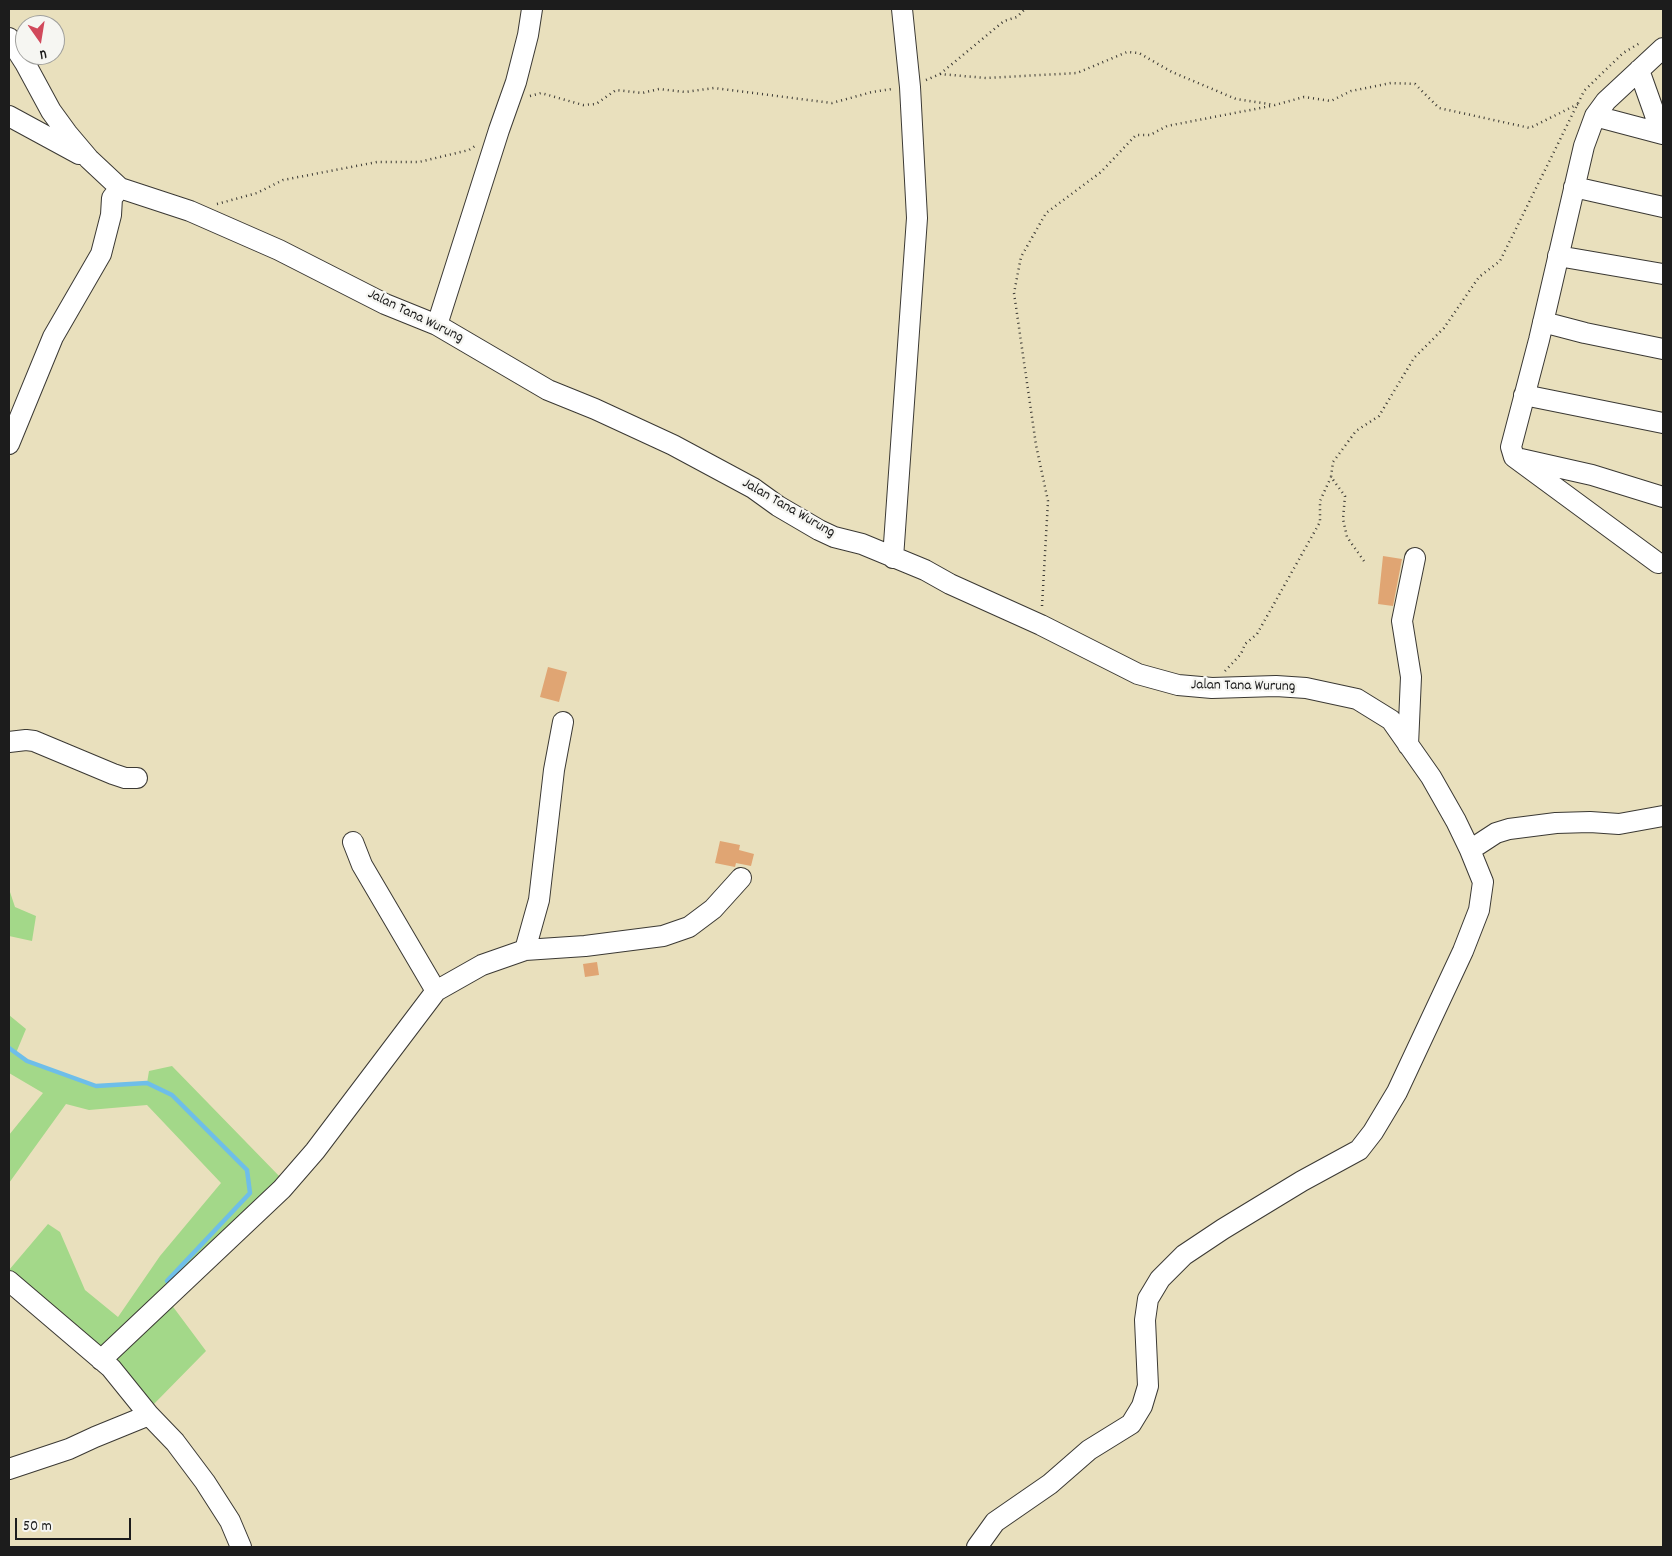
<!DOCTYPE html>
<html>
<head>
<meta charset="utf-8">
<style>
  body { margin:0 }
  #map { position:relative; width:1672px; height:1556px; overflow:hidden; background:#e9e0bd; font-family:Dekko,sans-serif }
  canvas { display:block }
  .frame { position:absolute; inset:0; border:10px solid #1c1c1c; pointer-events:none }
  .north { position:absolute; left:15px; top:15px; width:50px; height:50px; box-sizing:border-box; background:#f6f6f2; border:1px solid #9f9f9c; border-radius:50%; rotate:167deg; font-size:14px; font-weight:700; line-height:20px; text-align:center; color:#1c1c1c }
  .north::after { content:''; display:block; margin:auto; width:18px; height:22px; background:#d1495b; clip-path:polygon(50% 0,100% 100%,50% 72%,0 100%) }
  .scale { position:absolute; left:15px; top:1518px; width:116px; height:22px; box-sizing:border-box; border:2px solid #1c1c1c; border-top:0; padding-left:6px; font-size:15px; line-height:18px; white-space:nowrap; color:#1c1c1c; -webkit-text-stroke:4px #f6f6f2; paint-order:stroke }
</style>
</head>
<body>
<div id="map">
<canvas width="1672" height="1556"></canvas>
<div class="frame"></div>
<div class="north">U</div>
<div class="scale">50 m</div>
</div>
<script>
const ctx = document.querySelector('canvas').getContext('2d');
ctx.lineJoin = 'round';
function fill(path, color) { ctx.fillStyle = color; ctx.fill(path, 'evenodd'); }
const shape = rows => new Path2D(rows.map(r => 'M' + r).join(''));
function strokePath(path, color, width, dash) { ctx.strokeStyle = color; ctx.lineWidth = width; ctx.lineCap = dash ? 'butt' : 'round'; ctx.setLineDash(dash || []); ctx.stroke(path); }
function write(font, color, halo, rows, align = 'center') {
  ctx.font = font + ' Dekko,sans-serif'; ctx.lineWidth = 4.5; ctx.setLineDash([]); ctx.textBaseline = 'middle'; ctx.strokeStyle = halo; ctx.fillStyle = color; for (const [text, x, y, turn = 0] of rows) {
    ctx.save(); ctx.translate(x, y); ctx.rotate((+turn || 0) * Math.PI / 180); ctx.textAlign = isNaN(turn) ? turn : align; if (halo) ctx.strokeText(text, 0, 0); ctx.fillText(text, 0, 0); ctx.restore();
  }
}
fill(shape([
  [9,889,15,907,36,916,32,941,9,936],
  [9,1015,26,1029,16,1053,27,1061,96,1086,147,1083,149,1071,172,1066,282,1179,165,1296,206,1351,150,1408,9,1284,9,1270,48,1224,60,1232,85,1290,118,1317,160,1256,221,1183,147,1105,89,1110,66,1104,9,1183,9,1135,43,1093,9,1073]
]), '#a3d889');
strokePath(shape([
  [9,1048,27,1061,96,1086,147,1083,172,1095,247,1170,250,1193,167,1281]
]), '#6ebee9', 4.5);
fill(shape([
  [1383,556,1402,559,1393,606,1378,604],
  [548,667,567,672,559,702,540,697],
  [720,841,740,845,739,850,754,854,751,866,736,863,735,867,715,863],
  [597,962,599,975,585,977,583,964]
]), '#e0a573');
const minor = shape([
  [9,38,25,63,51,111,67,133,89,159,120,188,112,198,111,215,101,254,53,337,9,444],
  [1639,70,1655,115,1657,125,1656,132],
  [9,116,79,154],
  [1595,116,1663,134],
  [1574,187,1663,207],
  [120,188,190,211,279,250,385,304,437,325,548,390,595,409,673,445,753,488,778,506,819,530,834,537,862,544,925,570,950,584,1041,625,1138,674,1178,685,1212,688,1276,686,1306,688,1357,699,1391,720,1431,777,1456,821,1470,850],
  [1558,256,1663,274],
  [1543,322,1585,333,1663,349],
  [437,325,499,130,516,82,528,35,532,9],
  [1524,395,1663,423],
  [1521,459,1592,475,1663,497],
  [893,558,917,218,910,87,902,9],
  [1658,563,1514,457,1511,447,1539,340,1584,146,1595,116,1606,101,1663,48],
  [9,742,26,740,34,741,113,774,125,778,137,778],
  [1408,745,1411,677,1402,621,1415,558],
  [353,842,362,865,436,991],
  [525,950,539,900,554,770,563,722],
  [9,1281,111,1368,149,1415,175,1442,205,1482,230,1521,241,1547],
  [101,1360,282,1189,315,1151,436,991,482,965,525,950,585,946,663,936,689,927,713,909,741,878],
  [9,1469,69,1449,95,1437,149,1415],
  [977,1547,995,1522,1050,1484,1089,1450,1131,1424,1142,1406,1148,1386,1145,1320,1148,1299,1160,1279,1184,1255,1223,1229,1302,1181,1359,1150,1373,1132,1397,1092,1463,951,1479,910,1483,882,1470,850,1496,833,1509,829,1556,823,1590,822,1619,824,1663,816]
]);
strokePath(minor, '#3b3934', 22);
strokePath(shape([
  [940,74,1004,21,1017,17,1025,9],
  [926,80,940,74,986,78,1077,73,1127,52,1139,53,1172,72,1236,99,1275,105,1304,97,1331,101,1351,91,1391,83,1415,84,1439,108,1530,128,1578,104],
  [530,96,541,93,583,105,596,104,616,90,642,93,659,89,685,92,714,88,832,103,872,92,892,89],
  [217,204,257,193,283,180,377,162,419,162,469,150,475,146],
  [1364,561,1347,537,1343,519,1345,496,1331,477,1333,462,1356,431,1379,416,1414,358,1444,328,1479,277,1500,261,1584,91,1623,53,1640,43],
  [1042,606,1048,501,1036,445,1014,293,1021,257,1046,213,1101,172,1136,135,1150,135,1167,126,1271,106],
  [1225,671,1241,654,1245,644,1257,634,1320,522,1320,501,1331,477]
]), '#3b3934', 2.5, [1, 4]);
strokePath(minor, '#fff', 20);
write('15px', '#1c1c1c', '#f6f6f2', [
  ["Jalan Tana Wurung",415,317,26],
  ["Jalan Tana Wurung",788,509,30],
  ["Jalan Tana Wurung",1243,687,1]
]);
</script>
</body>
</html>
